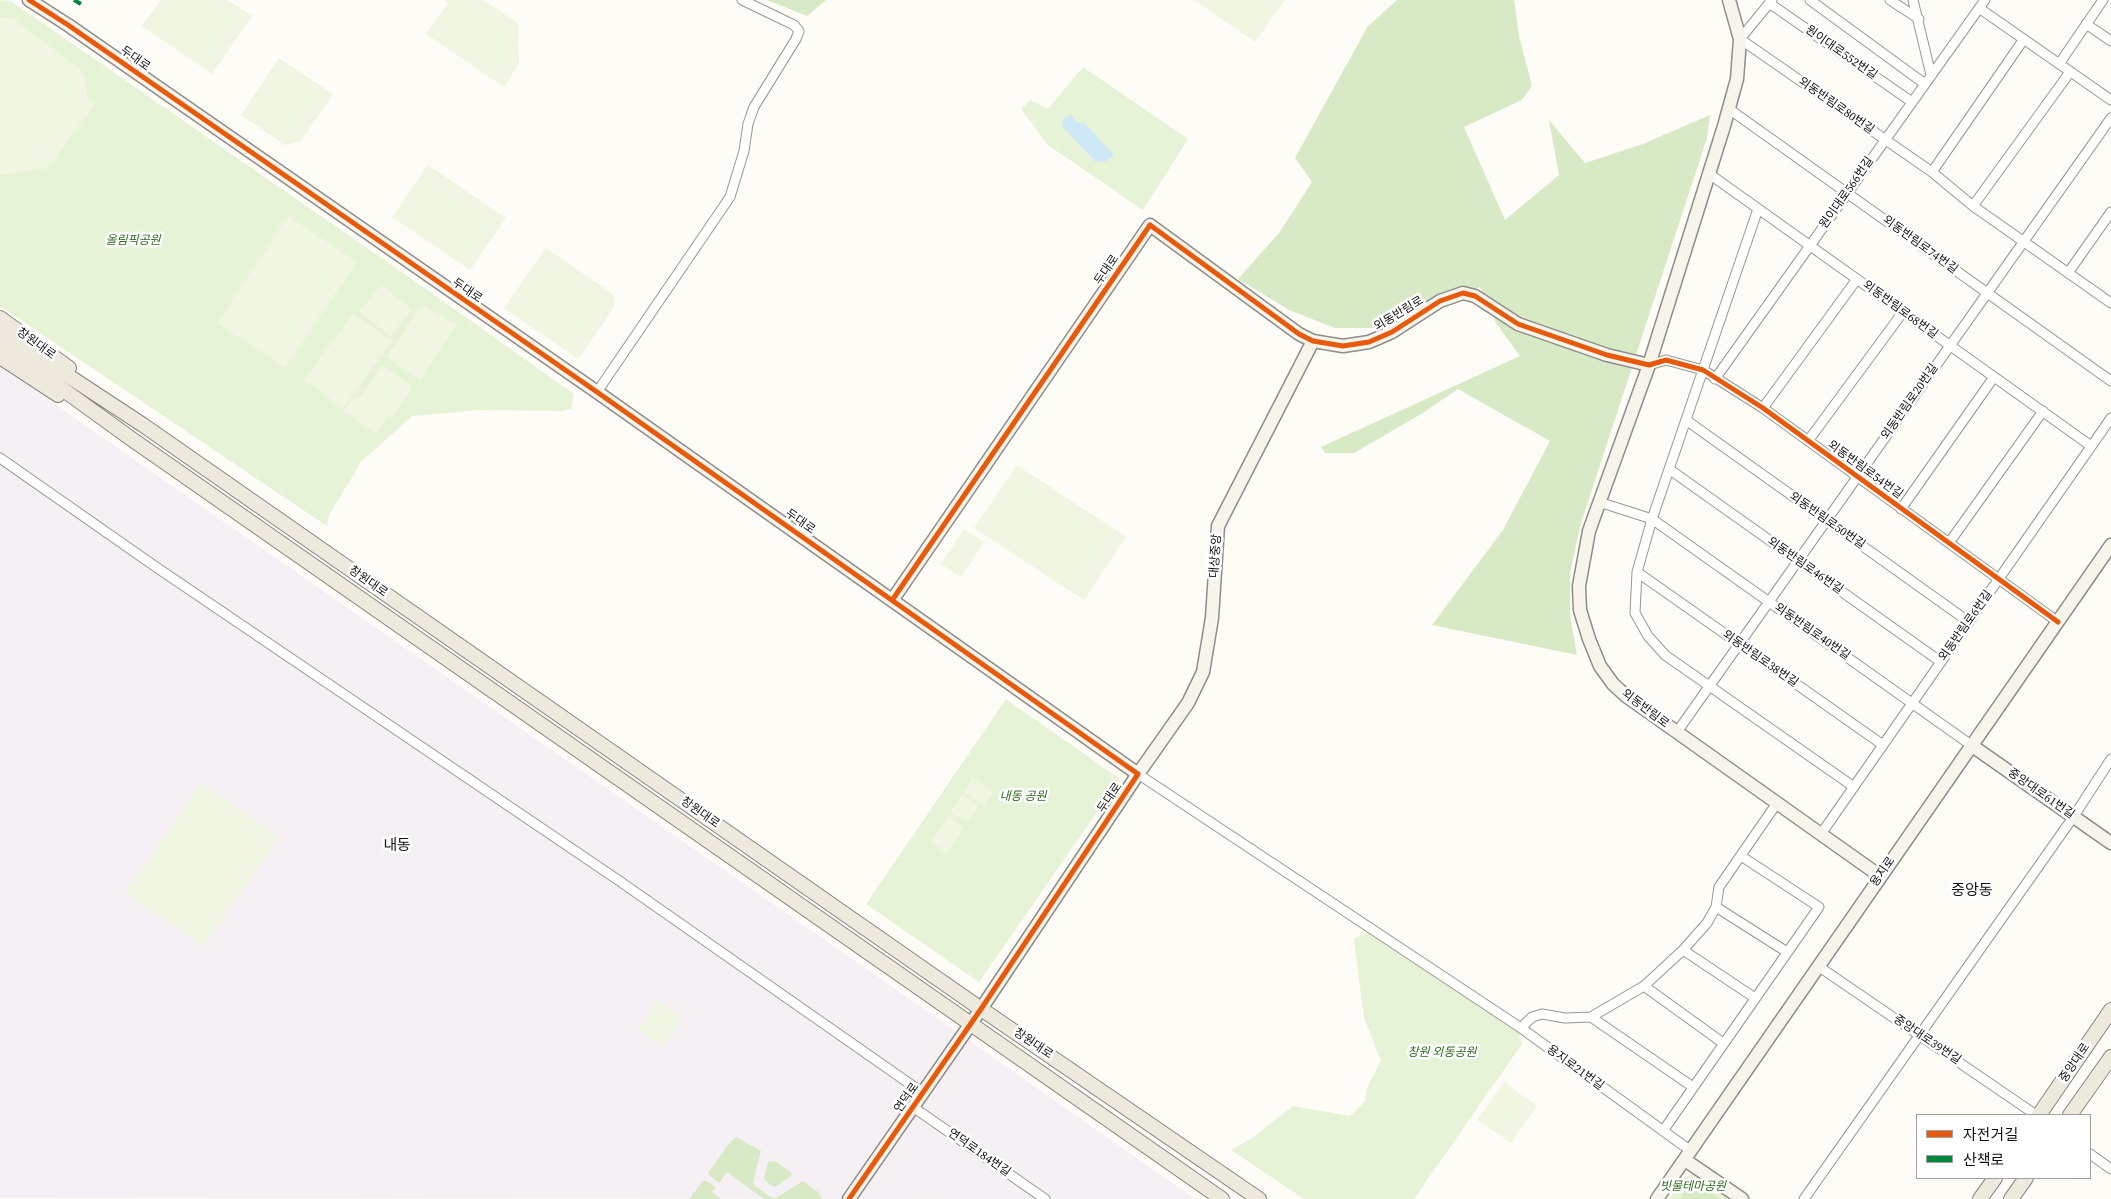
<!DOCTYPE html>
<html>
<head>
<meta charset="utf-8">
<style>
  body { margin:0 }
  #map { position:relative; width:2111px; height:1199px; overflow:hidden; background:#fdfcf7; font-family:"Source Serif 4","Noto Sans KR",serif }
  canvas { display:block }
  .legend { position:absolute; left:1916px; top:1114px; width:175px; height:65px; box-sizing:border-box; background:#fff; border:1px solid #a0a0a0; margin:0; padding:6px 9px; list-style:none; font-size:15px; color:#111 }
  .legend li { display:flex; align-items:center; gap:10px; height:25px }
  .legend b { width:25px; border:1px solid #a0a0a0 }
</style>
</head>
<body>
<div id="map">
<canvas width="2111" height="1199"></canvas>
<ul class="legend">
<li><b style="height:6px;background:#e8590c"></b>자전거길</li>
<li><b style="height:6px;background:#00873e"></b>산책로</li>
</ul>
</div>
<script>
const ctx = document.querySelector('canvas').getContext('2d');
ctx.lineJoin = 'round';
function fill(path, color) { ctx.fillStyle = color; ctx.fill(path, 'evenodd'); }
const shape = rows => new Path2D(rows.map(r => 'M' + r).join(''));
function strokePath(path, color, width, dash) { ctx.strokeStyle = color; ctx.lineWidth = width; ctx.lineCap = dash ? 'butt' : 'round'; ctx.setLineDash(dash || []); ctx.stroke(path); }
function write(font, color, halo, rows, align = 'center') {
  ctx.font = font + ' "Source Serif 4","Noto Sans KR",serif'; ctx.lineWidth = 5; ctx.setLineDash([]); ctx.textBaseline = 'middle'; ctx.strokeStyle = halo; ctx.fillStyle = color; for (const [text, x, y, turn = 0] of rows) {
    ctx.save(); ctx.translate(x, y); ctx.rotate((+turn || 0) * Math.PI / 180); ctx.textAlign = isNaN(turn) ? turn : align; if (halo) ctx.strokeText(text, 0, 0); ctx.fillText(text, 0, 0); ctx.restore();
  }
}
fill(shape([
  [0,366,950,1027,1195,1199,0,1198]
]), '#f5f0f3');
fill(shape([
  [0,0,11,1,416,282,574,394,571,409,561,411,480,410,412,416,361,462,329,515,327,526,0,306],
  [1083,67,1188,139,1143,210,1048,145,1021,109,1030,100,1048,109],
  [1006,699,1120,779,979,982,866,904],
  [1370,931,1517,1029,1522,1044,1414,1199,1304,1199,1231,1150,1252,1138,1293,1106,1350,1116,1365,1101,1367,1088,1381,1061,1364,1018,1354,939],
  [1693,1174,1697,1175,1734,1199,1669,1199,1685,1177]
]), '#e7f3d7');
fill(shape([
  [767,0,826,0,807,16],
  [1397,0,1514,0,1519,36,1532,86,1522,100,1464,127,1505,220,1559,175,1549,120,1585,163,1643,144,1710,115,1707,138,1581,523,1570,573,1570,616,1577,655,1432,625,1503,530,1550,441,1458,389,1421,414,1354,453,1325,453,1321,447,1520,356,1496,323,1480,287,1385,328,1335,328,1289,310,1238,279,1279,233,1312,182,1295,158,1368,26],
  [736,1137,761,1151,753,1182,755,1186,772,1198,776,1198,803,1181,818,1192,822,1199,764,1199,727,1172,719,1183,710,1176,708,1173,731,1141],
  [771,1161,775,1161,792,1173,791,1176,775,1187,766,1182,764,1178,768,1162],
  [704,1180,716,1187,712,1192,721,1199,689,1199],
  [1692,1186,1704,1188,1720,1199,1680,1199,1686,1190]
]), '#d8eac5');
fill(shape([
  [161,0,228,0,252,16,212,74,142,26],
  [445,0,484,0,518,23,519,64,504,87,426,34,448,3],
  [1194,0,1285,0,1255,42],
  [5,17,14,19,77,67,83,74,85,80,87,97,95,104,48,168,2,175,0,174,0,18],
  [279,58,333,94,301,141,285,145,241,115],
  [428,165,506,218,470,270,392,217],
  [288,216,357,262,285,368,217,323],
  [546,248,614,295,614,308,578,359,504,308],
  [381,285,412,309,391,336,359,312],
  [422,304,456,325,420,379,387,357],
  [353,313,392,341,343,408,304,380],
  [381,365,413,386,393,418,389,415,377,433,344,411,354,396,360,397],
  [1017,465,1126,537,1084,600,974,528],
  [964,529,984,542,961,577,941,564],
  [973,777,994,791,984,805,964,792],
  [201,783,279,837,204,946,125,893],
  [963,795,979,806,967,823,950,812],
  [948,816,964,828,947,853,931,842],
  [657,1000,683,1017,663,1047,638,1030],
  [1504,1082,1537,1106,1511,1143,1477,1120]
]), '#f0f6e1');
fill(shape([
  [1072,115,1075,122,1084,123,1114,155,1106,161,1096,162,1062,126,1064,118]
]), '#cde8f7');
const street = shape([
  [1772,0,1740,39,1932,172,1973,206,2111,303],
  [1810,0,1925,84],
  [1890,0,1919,19],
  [1913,0,1931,75],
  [1769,3,1912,102],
  [1979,8,2111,100],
  [2086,24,2111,41],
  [2059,64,2103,0],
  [1729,109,2111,381],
  [1932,172,2024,39],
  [1708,173,2091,446],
  [1973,206,2070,72],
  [1758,209,1652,519,1637,572,1635,613,1648,636,1665,655,1854,787],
  [2068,273,2111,212],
  [1649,365,1666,360,1703,370,1763,408,2058,622],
  [1715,379,1985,0],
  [597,392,730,197,744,151,748,124,754,107,796,39,799,31,794,25,742,0],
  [1763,408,1857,279],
  [1686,420,1969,622],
  [1808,441,1903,312],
  [0,458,156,567,618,880,923,1093],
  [1669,469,1941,662],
  [1599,502,1652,519,1971,745],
  [1901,509,1994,377],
  [1949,543,2043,411],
  [1637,572,1883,745],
  [1677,732,2111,118],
  [1138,774,1521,1028],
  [1821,834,2111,418],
  [1716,907,1787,952],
  [1683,950,1755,998],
  [1818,966,2036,1115],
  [1644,986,1723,1043],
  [1591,1017,1693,1087],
  [913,1107,1045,1199],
  [1663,1131,1819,907,1741,856],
  [1691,1151,1521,1028,1532,1017,1542,1014,1565,1018,1591,1017,1644,986,1683,950,1707,923,1716,907,1719,887,1777,803],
  [2090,1154,2111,1169],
  [1804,1199,2074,816,2111,759]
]);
const secondary = shape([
  [29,0,68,25,597,392,1138,774,981,1009,849,1199],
  [1729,0,1740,39,1737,79,1724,126,1649,365,1589,531,1579,586,1580,610,1589,639,1600,666,1613,684,1626,696,1880,876],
  [893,599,1150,225,1299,334,1313,341,1343,346,1369,342,1392,332,1440,301,1463,293,1475,296,1518,324,1607,355,1649,365],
  [1971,745,2111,843],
  [1138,774,1188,703,1203,672,1212,618,1218,526,1313,341],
  [1685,1160,1742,1199],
  [1657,1199,2111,545]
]);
const primary = shape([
  [0,318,69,368],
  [0,331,143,425,971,1002,1259,1199],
  [0,344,133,440,1222,1199],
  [0,357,58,395],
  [2039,1115,2111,1010],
  [2070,1115,2111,1057],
  [1980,1199,1995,1178],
  [2011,1199,2026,1178]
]);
strokePath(street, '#979795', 11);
strokePath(secondary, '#8e8d8b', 15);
strokePath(primary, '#858482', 16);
strokePath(street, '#fffffe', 9);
strokePath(secondary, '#f6f4eb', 12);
strokePath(primary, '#ede9dc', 14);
strokePath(shape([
  [74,0,81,4]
]), '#00873e', 4, [8, 4]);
strokePath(shape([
  [29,0,68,25,597,392,1138,774,981,1009,849,1199],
  [893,599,1150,225,1299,334,1313,341,1343,346,1369,342,1392,332,1440,301,1463,293,1475,296,1518,324,1607,355,1649,365,1666,360,1703,370,1763,408,2058,622]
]), '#e8590c', 5);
write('12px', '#111', '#fff', [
  ["원이대로552번길",1841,53,35],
  ["두대로",135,59,35],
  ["외동반림로80번길",1836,106,35],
  ["원이대로566번길",1847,193,-55],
  ["외동반림로74번길",1920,245,36],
  ["두대로",1107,270,-56],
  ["두대로",467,291,34],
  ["외동반림로68번길",1900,310,36],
  ["외동반림로",1399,314,-31],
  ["창원대로",36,344,36],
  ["외동반림로20번길",1910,402,-55],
  ["외동반림로54번길",1865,470,36],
  ["외동반림로50번길",1827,521,35],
  ["두대로",800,522,35],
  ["대상중앙",1216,556,-86],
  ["외동반림로46번길",1805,566,35],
  ["창원대로",368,582,35],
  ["외동반림로6번길",1966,626,-55],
  ["외동반림로40번길",1812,632,35],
  ["외동반림로38번길",1760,659,35],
  ["외동반림로",1645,709,37],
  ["중앙대로61번길",2041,794,35],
  ["두대로",1110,798,-56],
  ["창원대로",700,813,35],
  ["용지로",1883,872,-55],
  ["중앙대로39번길",1927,1040,34],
  ["창원대로",1033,1044,34],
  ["중앙대로",2075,1063,-56],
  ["용지로21번길",1575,1068,36],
  ["연덕로",907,1098,-55],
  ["연덕로184번길",979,1153,35]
]);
write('italic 12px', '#2f6b1f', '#fff', [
  ["올림픽공원",133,241],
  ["내동 공원",1023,797],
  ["창원 외동공원",1442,1053],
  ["빗물테마공원",1693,1187]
]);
write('15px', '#111', '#fff', [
  ["내동",397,846],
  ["중앙동",1972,891]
]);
</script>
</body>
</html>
